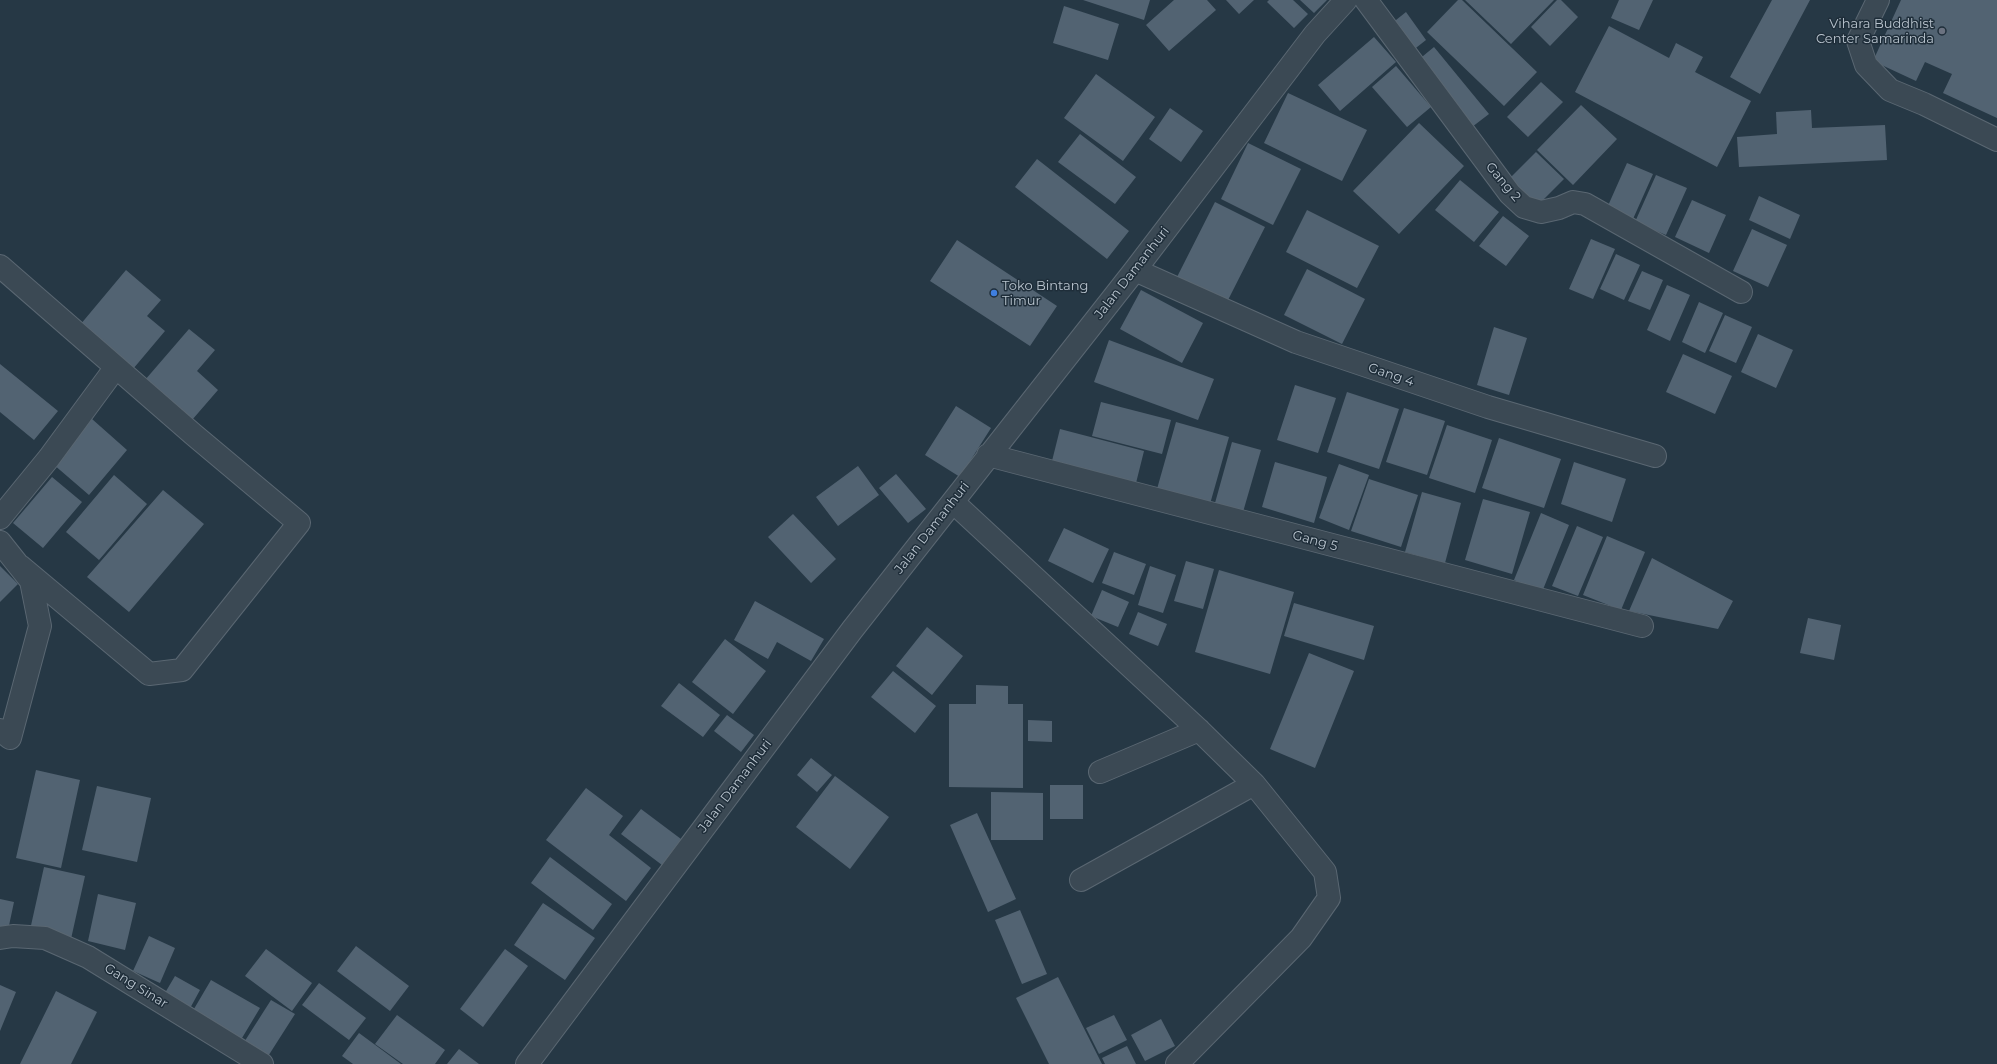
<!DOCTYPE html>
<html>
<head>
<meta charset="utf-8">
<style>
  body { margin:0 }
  canvas { display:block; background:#263845 }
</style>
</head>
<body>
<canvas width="1997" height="1064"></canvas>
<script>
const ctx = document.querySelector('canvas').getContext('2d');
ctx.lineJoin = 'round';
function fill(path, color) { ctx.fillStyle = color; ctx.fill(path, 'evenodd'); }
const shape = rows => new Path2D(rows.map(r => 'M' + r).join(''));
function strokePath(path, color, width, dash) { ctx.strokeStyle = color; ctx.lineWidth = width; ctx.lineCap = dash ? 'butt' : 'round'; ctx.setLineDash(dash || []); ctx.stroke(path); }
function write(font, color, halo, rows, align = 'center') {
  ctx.font = font + ' Montserrat,sans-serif'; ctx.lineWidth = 3; ctx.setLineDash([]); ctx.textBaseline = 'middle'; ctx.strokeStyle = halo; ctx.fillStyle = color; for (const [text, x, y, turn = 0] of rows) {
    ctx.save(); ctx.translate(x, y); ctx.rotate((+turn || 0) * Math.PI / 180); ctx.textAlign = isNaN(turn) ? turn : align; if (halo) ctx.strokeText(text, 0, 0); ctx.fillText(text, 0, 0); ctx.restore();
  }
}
fill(shape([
  [1083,0,1150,0,1144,20],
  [1174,0,1207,0,1216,10,1169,51,1146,25],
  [1226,0,1254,0,1239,14],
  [1269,0,1293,0,1308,14,1294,28,1267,2],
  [1300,0,1327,0,1314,13],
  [1458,0,1462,0,1537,72,1504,106,1427,32],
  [1465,0,1554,0,1511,44],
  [1557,0,1561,0,1578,17,1550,46,1531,27],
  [1619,0,1653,0,1639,30,1611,18],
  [1772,0,1810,0,1760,94,1730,77],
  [1901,0,1997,0,1997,118,1943,93,1952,74,1925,62,1916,81,1873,61],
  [1064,6,1119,24,1108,60,1053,43],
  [1406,12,1426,40,1412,51,1391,24],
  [1609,26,1669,58,1676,43,1703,57,1695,72,1751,101,1717,167,1575,92],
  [1374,37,1396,62,1340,111,1318,85],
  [1434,47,1489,114,1472,127,1417,61],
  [1396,66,1431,107,1407,127,1372,87],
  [1096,74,1155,117,1123,161,1064,118],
  [1541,82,1563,102,1528,137,1507,117],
  [1288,93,1367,130,1342,181,1264,143],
  [1581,105,1617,139,1573,185,1537,150],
  [1170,108,1203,131,1181,162,1149,139],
  [1811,110,1812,128,1885,125,1887,160,1739,167,1737,137,1777,134,1776,112],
  [1419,123,1464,166,1399,234,1353,191],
  [1080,134,1136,177,1115,204,1058,162],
  [1248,143,1301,169,1273,225,1221,199],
  [1536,152,1564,179,1534,209,1506,182],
  [1037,159,1129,231,1107,259,1015,187],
  [1627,163,1653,174,1633,219,1607,208],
  [1656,175,1687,188,1666,235,1635,222],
  [1460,180,1499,212,1474,242,1435,210],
  [1759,196,1800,215,1790,239,1749,220],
  [1692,200,1726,215,1709,253,1675,237],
  [1215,202,1265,227,1227,302,1177,277],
  [1307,210,1379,246,1357,288,1286,252],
  [1503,216,1529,236,1506,266,1479,246],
  [1752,229,1787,245,1768,287,1733,271],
  [1591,239,1615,249,1593,299,1569,289],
  [957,240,1057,306,1030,346,930,281],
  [1616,254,1640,265,1624,300,1600,289],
  [1307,269,1365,299,1342,344,1284,315],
  [126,270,161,300,147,316,165,331,133,369,80,325],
  [1642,271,1663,280,1650,310,1628,301],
  [1667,285,1690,295,1670,341,1647,330],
  [1141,290,1203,323,1182,363,1120,329],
  [1699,302,1723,313,1705,353,1682,342],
  [1725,315,1752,327,1736,363,1709,351],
  [1494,327,1527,338,1509,395,1477,385],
  [189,329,215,350,197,371,218,390,192,420,145,380],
  [1758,334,1793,350,1776,388,1741,372],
  [1109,340,1214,379,1198,420,1094,382],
  [1683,354,1732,376,1715,414,1666,392],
  [0,364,58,411,34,440,0,412],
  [1295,385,1336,398,1318,453,1277,440],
  [1347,392,1399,409,1379,469,1327,452],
  [1101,402,1171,420,1162,454,1092,436],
  [956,406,991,428,960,477,925,455],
  [1404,408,1445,421,1427,475,1386,462],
  [92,419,127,450,89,495,53,464],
  [1176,422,1229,437,1210,504,1157,489],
  [1447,425,1492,440,1475,493,1429,478],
  [1060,429,1144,451,1134,491,1050,469],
  [1499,438,1561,459,1544,508,1482,488],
  [1232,442,1261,450,1243,512,1215,503],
  [1275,462,1327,477,1314,523,1262,507],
  [1574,462,1626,479,1612,522,1561,504],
  [1339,464,1369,475,1349,530,1319,518],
  [858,466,879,495,838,526,816,497],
  [896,474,926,509,908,523,879,488],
  [114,475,147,504,99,560,66,532],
  [52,477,82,502,43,548,13,523],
  [1369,479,1418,495,1401,547,1351,531],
  [163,490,204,524,129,612,87,577],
  [1422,492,1461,503,1445,563,1405,552],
  [1483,499,1530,512,1512,574,1465,560],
  [1541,513,1569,525,1542,592,1514,580],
  [793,514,836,559,811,583,768,537],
  [1577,526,1603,537,1578,596,1552,586],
  [1064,528,1109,549,1093,583,1048,561],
  [1607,536,1645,552,1621,610,1583,595],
  [1114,552,1146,564,1134,595,1102,583],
  [1652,558,1733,601,1718,629,1629,611],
  [1186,561,1214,569,1203,609,1174,601],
  [0,566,18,584,0,602],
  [1150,566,1176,575,1163,613,1138,605],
  [1219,570,1294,592,1270,674,1195,652],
  [1102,590,1129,602,1118,627,1091,616],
  [755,601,824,639,811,661,777,642,768,659,734,640],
  [1294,603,1374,626,1364,660,1284,636],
  [1138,612,1167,624,1158,646,1129,634],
  [1808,618,1841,625,1834,660,1800,653],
  [927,627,963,656,932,695,896,666],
  [725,639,766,671,733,714,692,682],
  [1309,653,1354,671,1315,768,1270,749],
  [893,671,936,706,915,733,871,697],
  [679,683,720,715,703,737,661,706],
  [976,685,1008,686,1008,704,1023,704,1023,788,949,787,949,704,976,704],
  [727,715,754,735,741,752,714,731],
  [1028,720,1052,721,1052,742,1028,741],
  [811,758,832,775,817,792,797,775],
  [36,770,80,780,61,868,16,858],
  [835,776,889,817,850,869,796,827],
  [1050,785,1083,785,1083,819,1050,819],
  [97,786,151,798,137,862,82,850],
  [586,788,623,816,609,835,651,868,626,901,546,840],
  [991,792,1043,793,1043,840,991,840],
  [641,809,681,839,662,865,621,834],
  [977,813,1016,899,988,912,950,825],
  [550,857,612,904,593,930,531,883],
  [44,867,85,876,71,939,30,930],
  [98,894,136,903,125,950,88,941],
  [0,899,14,902,7,935,0,933],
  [543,903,595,938,565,980,514,945],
  [1020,910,1047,974,1022,984,995,920],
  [149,936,175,948,160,983,133,971],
  [356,946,409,986,390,1011,337,971],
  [266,949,312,983,292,1011,245,976],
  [505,949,528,966,483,1027,460,1009],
  [175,976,200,990,188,1012,162,998],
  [1058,977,1102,1064,1049,1064,1016,998],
  [211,980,260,1008,239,1043,191,1014],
  [319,983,366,1018,349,1040,302,1005],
  [0,985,16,992,0,1031],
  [56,991,97,1012,71,1064,20,1064],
  [271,1000,295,1014,265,1061,241,1047],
  [397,1015,445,1050,435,1064,403,1064,375,1044],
  [1114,1015,1127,1040,1099,1054,1086,1028],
  [1161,1019,1175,1046,1145,1061,1131,1035],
  [359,1033,401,1064,353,1064,342,1056],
  [1127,1046,1136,1064,1105,1064,1102,1058],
  [459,1049,479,1064,447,1064]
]), '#526372');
const minor = shape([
  [1366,0,1510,194,1524,207,1541,212,1559,208,1573,202,1585,204,1741,292],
  [1878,0,1858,41,1866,65,1890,90,1924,104,1997,140],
  [0,266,194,435,299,523,182,670,149,674,20,566],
  [1135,270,1296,342,1488,407,1655,456],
  [988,455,1642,626],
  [953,502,1199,730,1254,784,1325,872,1329,898,1301,938,1177,1064],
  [0,518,49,458,116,367],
  [0,542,31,581,40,626,10,738,0,730],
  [1100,772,1199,730],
  [1081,880,1254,784],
  [0,938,13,936,45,938,88,957,262,1064],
  [527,1064,852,630,1135,270,1315,34,1346,0]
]);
strokePath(minor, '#5a6772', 24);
strokePath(minor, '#3b4954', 22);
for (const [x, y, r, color] of [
  [1942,31,4,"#6b7280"],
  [994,293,4,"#3f7fe0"]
]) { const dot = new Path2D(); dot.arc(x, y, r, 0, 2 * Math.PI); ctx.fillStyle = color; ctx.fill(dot); strokePath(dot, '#1f2e3a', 1.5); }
write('13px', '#b9c4ce', '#1f2e3a', [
  ["Vihara Buddhist",1934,24],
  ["Center Samarinda",1934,39],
  ["Toko Bintang",1002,286,"left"],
  ["Timur",1002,301,"left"]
], 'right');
write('13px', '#b9c4ce', '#1f2e3a', [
  ["Gang 2",1503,182,50],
  ["Jalan Damanhuri",1132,273,-52],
  ["Gang 4",1391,375,19],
  ["Jalan Damanhuri",932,528,-52],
  ["Gang 5",1315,541,15],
  ["Jalan Damanhuri",735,786,-53],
  ["Gang Sinar",136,986,32]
]);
</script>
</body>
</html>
